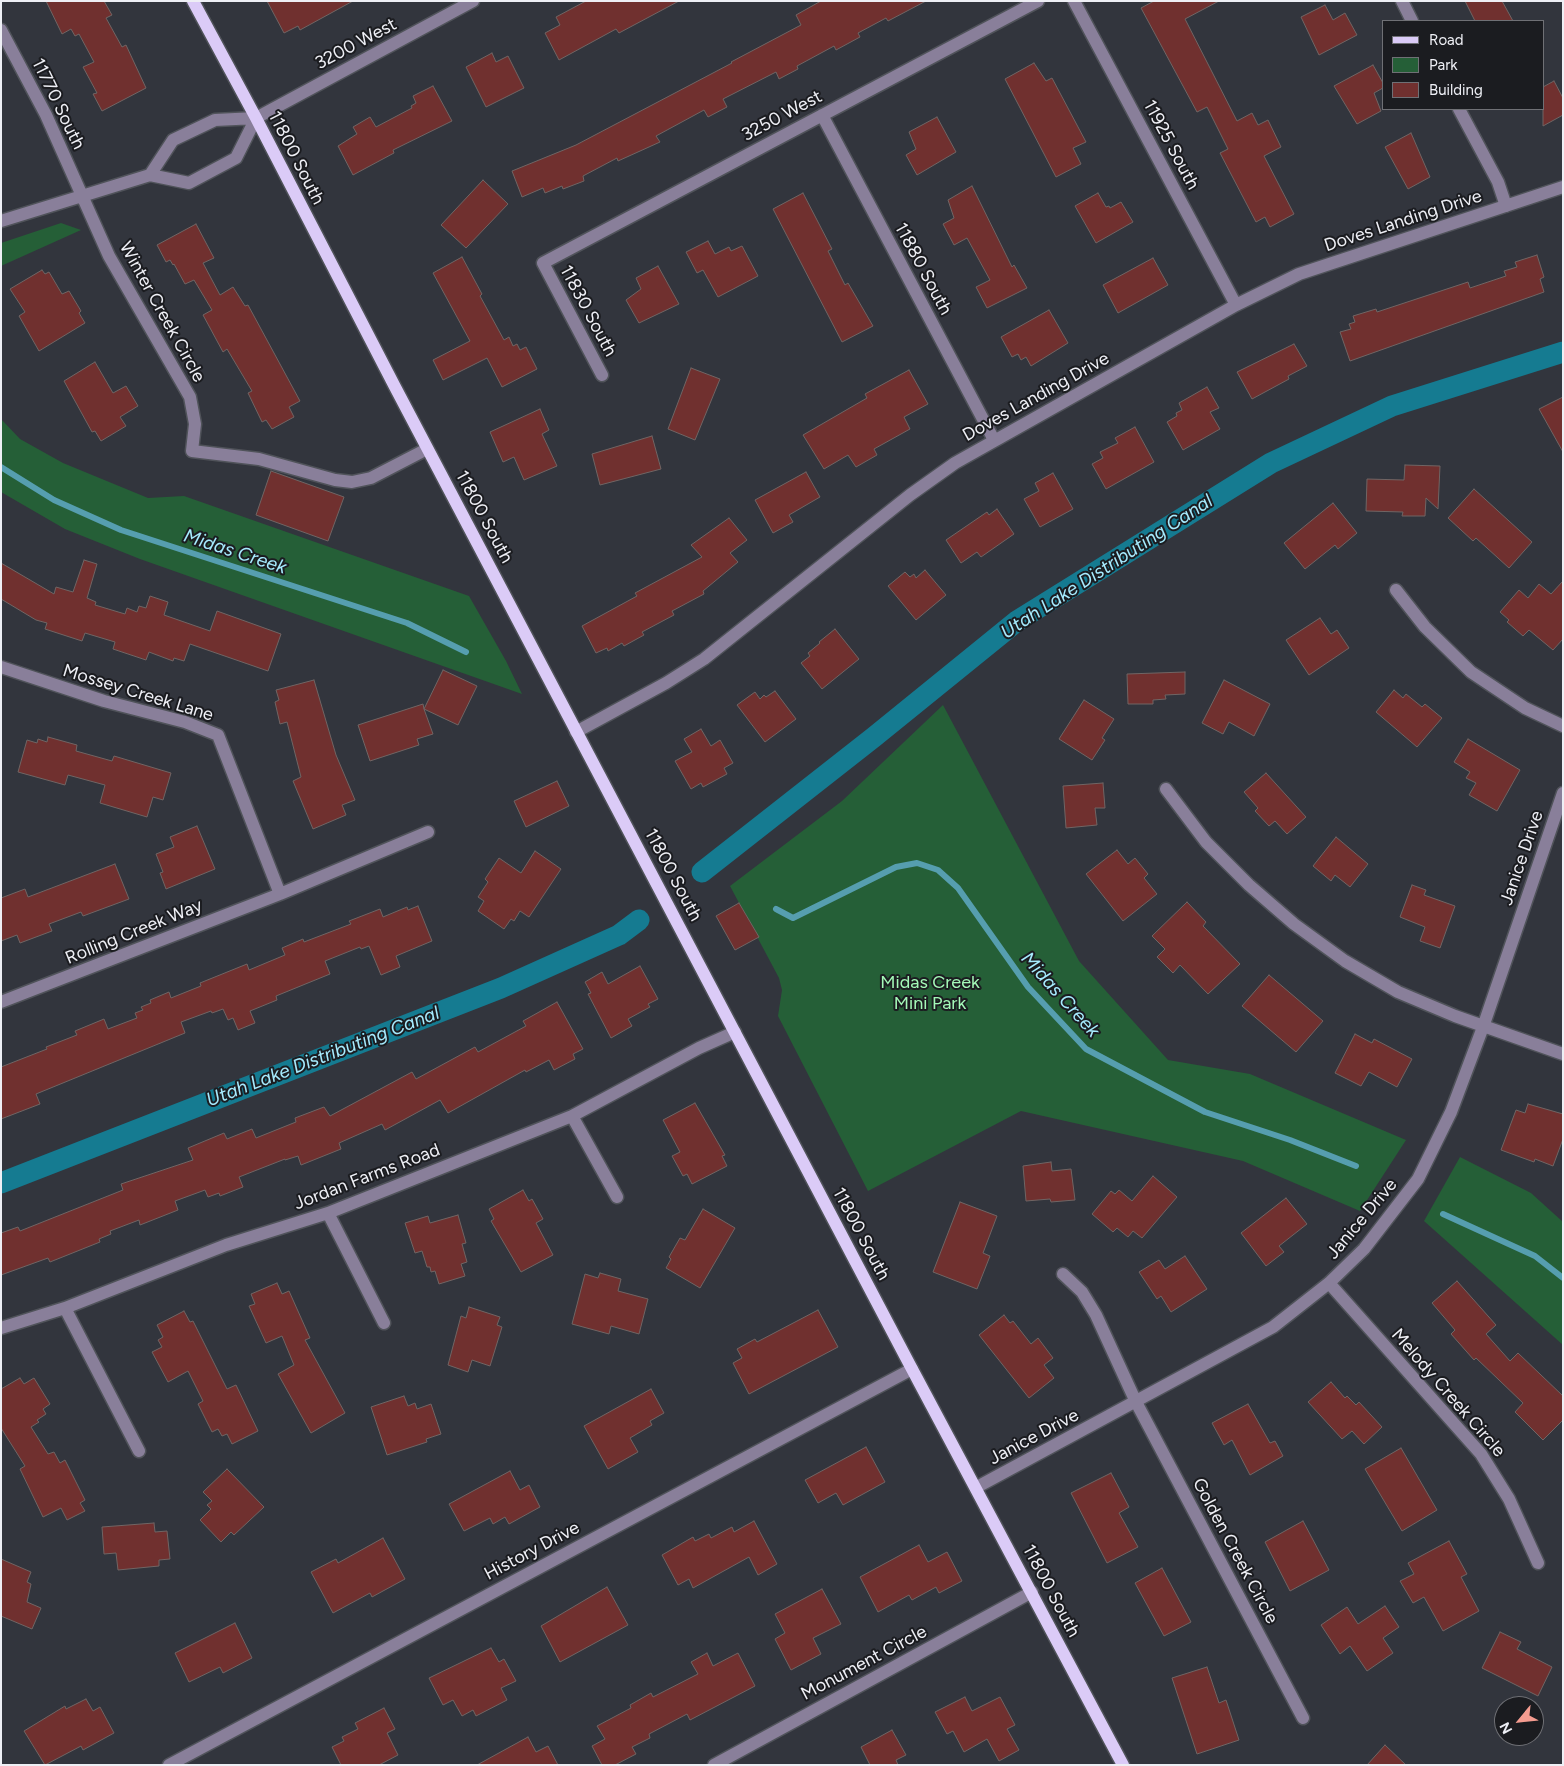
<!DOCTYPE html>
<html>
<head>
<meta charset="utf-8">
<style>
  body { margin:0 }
  #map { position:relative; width:1564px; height:1766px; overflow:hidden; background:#32353d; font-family:Figtree,sans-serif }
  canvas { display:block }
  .frame { position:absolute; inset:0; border:2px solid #eeeff5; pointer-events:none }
  .legend { position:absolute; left:1382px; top:20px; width:162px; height:90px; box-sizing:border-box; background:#1b1c20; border:1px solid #6f7075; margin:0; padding:6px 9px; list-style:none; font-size:15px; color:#eeeff5 }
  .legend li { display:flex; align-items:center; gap:10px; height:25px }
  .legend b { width:25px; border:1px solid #6f7075 }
  .north { position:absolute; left:1494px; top:1696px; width:50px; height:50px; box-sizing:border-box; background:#1b1c20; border:1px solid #6f7075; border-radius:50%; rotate:242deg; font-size:14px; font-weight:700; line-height:20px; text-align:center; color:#eeeff5 }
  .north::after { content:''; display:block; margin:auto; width:18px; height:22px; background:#f59c90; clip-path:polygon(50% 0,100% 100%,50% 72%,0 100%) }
</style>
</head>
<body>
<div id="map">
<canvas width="1564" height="1766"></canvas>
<div class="frame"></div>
<ul class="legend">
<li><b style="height:6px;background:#dbcbf7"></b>Road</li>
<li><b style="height:14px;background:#255f37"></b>Park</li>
<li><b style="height:14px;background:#70302f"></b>Building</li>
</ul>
<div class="north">N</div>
</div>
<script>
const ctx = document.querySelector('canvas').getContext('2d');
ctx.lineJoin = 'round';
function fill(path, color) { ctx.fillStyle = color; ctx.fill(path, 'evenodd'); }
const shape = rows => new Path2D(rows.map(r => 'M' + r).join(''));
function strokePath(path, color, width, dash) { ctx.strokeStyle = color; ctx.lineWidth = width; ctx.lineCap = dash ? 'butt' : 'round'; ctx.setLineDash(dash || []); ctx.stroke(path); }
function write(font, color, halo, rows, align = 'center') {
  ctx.font = font + ' Figtree,sans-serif'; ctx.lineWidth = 4; ctx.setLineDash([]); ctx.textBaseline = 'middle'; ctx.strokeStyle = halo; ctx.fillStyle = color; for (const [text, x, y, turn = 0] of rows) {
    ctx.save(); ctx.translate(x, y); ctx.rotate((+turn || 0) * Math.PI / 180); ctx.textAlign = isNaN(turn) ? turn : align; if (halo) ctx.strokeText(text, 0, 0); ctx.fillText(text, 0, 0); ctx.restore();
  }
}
fill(shape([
  [61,223,81,230,1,266,1,243],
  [1,419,20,439,63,463,148,498,184,496,469,596,506,661,522,694,140,559,65,529,1,492],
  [943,705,1079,961,1168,1060,1250,1074,1406,1140,1360,1211,1243,1161,1021,1111,868,1191,778,1016,782,990,779,978,730,886,842,801],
  [1460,1157,1531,1193,1563,1222,1563,1345,1424,1221]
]), '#255f37');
strokePath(shape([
  [1,467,54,500,121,530,407,623,466,652],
  [776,909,793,918,896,867,917,863,938,870,958,888,1028,987,1086,1049,1205,1112,1290,1140,1356,1166],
  [1443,1214,1535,1256,1563,1278]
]), '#569eaf', 6);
strokePath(shape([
  [702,872,874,737,1017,621,1271,463,1392,406,1563,352],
  [1,1183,501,988,619,935,639,920]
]), '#157b91', 21);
const building = shape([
  [46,1,104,1,112,15,106,18,122,47,126,45,146,88,102,111,93,94,97,93,83,67,94,62,79,34,75,36,71,29,62,34,46,1],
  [267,1,353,1,300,30,298,26,284,33,267,1],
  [586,1,679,1,619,33,616,29,559,60,545,33,560,25,556,17,586,1],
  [821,1,926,1,888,21,886,18,858,33,860,37,836,50,834,46,797,66,798,69,779,79,776,72,723,99,727,107,708,117,704,110,656,136,660,142,618,161,617,158,583,176,584,181,563,189,562,186,545,193,543,188,522,197,512,171,576,145,732,63,731,62,801,25,796,15,821,1],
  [1154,1,1219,1,1185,19,1237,121,1252,113,1258,125,1268,120,1281,147,1264,156,1294,214,1270,227,1265,217,1256,222,1220,153,1228,149,1207,107,1197,112,1141,8,1154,1],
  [1465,1,1502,1,1513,21,1475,21,1465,1],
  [1325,5,1333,20,1345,13,1357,35,1319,55,1301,17,1325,5],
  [492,53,496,62,508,56,524,88,486,107,466,67,492,53],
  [1034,63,1046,81,1052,78,1086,142,1073,148,1081,164,1056,177,1005,79,1034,63],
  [1373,65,1383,83,1383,88,1374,93,1381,111,1357,124,1334,86,1373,65],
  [1554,81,1563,98,1563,115,1543,126,1543,87,1554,81],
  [433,86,452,121,393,150,394,153,353,175,338,146,357,134,353,127,370,117,376,127,412,108,411,106,416,103,413,96,433,86],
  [937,117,956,152,917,175,906,155,916,149,909,132,937,117],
  [1411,133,1430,177,1408,189,1385,147,1411,133],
  [483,180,508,204,466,248,441,225,483,180],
  [972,186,1012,267,1014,265,1027,288,987,308,976,287,990,280,967,238,954,245,943,224,954,218,948,200,972,186],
  [803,193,832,249,828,251,845,285,848,283,873,326,842,342,773,209,803,193],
  [1098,193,1106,207,1109,206,1110,208,1121,202,1133,222,1096,243,1075,206,1098,193],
  [196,224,214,258,203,263,220,295,233,287,245,306,248,305,300,401,289,407,294,417,272,429,266,420,262,422,248,393,252,391,227,349,223,352,203,315,212,310,194,280,185,284,174,264,173,265,170,260,166,262,157,245,196,224],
  [708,241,715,254,729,247,731,251,742,246,758,276,718,297,703,270,697,273,686,252,708,241],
  [1537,255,1544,277,1540,279,1544,292,1350,361,1340,332,1351,329,1349,324,1355,322,1353,316,1376,309,1377,312,1468,282,1470,288,1506,276,1504,271,1517,267,1515,262,1537,255],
  [462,257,482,294,480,296,504,340,509,337,513,346,517,344,520,350,526,347,537,369,502,387,487,358,443,380,433,360,470,341,433,273,462,257],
  [1153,258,1168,285,1118,313,1103,285,1153,258],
  [658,266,679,304,639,323,626,300,641,289,636,278,658,266],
  [42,270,45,274,49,272,62,294,69,291,81,311,79,313,85,323,39,351,19,316,25,312,10,289,42,270],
  [1049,310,1068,343,1031,366,1026,357,1021,360,1018,354,1012,357,1001,337,1049,310],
  [1294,344,1307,366,1288,376,1289,379,1252,399,1237,372,1294,344],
  [95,362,113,393,126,386,138,406,120,417,126,426,101,441,95,431,92,432,64,381,95,362],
  [691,368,720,379,695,440,668,429,691,368],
  [909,370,928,404,904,417,910,429,874,449,877,455,856,467,848,455,824,469,803,435,867,398,865,394,909,370],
  [1207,387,1219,408,1210,412,1220,429,1183,450,1167,422,1177,416,1176,413,1182,410,1179,403,1207,387],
  [1563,397,1563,452,1539,409,1563,397],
  [540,409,549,430,542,434,557,466,524,480,514,457,503,462,490,432,540,409],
  [1135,427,1154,462,1106,489,1092,464,1103,458,1100,452,1118,443,1115,438,1135,427],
  [652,436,661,469,600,485,592,454,652,436],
  [1405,465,1440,466,1438,509,1426,498,1425,516,1402,516,1403,512,1366,511,1367,479,1404,480,1405,465],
  [271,471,344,497,328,541,256,515,271,471],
  [806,472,820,497,789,515,793,522,773,533,755,500,806,472],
  [1053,473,1073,509,1040,527,1024,499,1039,491,1035,483,1053,473],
  [1474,489,1532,542,1509,568,1476,538,1473,541,1448,518,1474,489],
  [1333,503,1357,533,1338,549,1335,545,1305,569,1284,543,1333,503],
  [997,509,1014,534,981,557,977,552,961,563,946,540,987,512,989,515,997,509],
  [729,518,747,540,730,553,738,562,703,591,704,594,672,611,674,615,642,632,644,635,624,646,622,643,608,651,607,648,596,653,582,626,637,596,635,593,702,557,691,545,729,518],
  [84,560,97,564,87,598,96,602,95,605,125,614,127,608,137,612,139,606,146,608,150,596,168,602,164,615,210,631,217,611,281,634,268,671,190,644,184,661,174,658,173,661,149,652,146,660,113,649,115,642,85,633,82,641,45,629,47,623,36,620,1,599,1,563,54,594,56,587,73,592,84,560],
  [925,570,946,595,916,620,888,586,905,572,910,577,914,574,916,578,925,570],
  [1563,581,1563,639,1553,650,1529,630,1523,636,1507,622,1509,620,1500,612,1519,590,1528,598,1539,584,1551,594,1563,581],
  [1320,618,1331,634,1337,630,1349,648,1309,675,1286,640,1320,618],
  [835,629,859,659,822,689,801,663,810,656,808,653,820,643,819,642,835,629],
  [443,670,477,686,458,725,424,709,433,734,417,739,419,745,370,761,358,725,423,704,424,709,443,670],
  [1185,672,1185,694,1165,695,1166,699,1153,700,1153,704,1128,704,1127,674,1185,672],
  [314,680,336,755,355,800,342,805,346,815,313,829,293,781,301,777,287,722,280,724,275,702,279,700,276,690,314,680],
  [1224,680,1270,704,1254,736,1229,722,1223,734,1202,723,1224,680],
  [1394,690,1403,698,1406,694,1422,707,1425,704,1442,718,1417,747,1376,712,1394,690],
  [775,691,796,719,765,742,737,705,755,692,760,699,764,695,766,697,775,691],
  [1084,700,1114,719,1102,738,1105,740,1092,760,1059,739,1084,700],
  [701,729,711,746,720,740,733,763,724,768,727,774,703,787,701,783,691,789,675,761,692,752,684,739,701,729],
  [48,737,77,745,76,751,112,761,114,756,171,773,163,800,153,797,147,817,100,803,105,785,68,775,65,785,18,772,27,740,37,743,38,739,47,742,48,737],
  [1468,739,1520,770,1497,811,1469,795,1476,783,1466,778,1470,772,1454,762,1468,739],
  [1266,773,1306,817,1287,834,1275,821,1269,826,1255,811,1258,808,1244,792,1266,773],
  [557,781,569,806,526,827,514,801,557,781],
  [1103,783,1105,808,1095,808,1097,825,1066,828,1063,786,1103,783],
  [197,826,215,869,166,889,160,873,163,872,156,854,174,847,170,837,197,826],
  [1336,837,1368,864,1350,887,1335,875,1331,881,1313,866,1336,837],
  [1117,850,1128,864,1135,858,1148,874,1144,878,1157,894,1123,921,1086,874,1117,850],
  [535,851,561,869,529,917,520,911,514,921,511,919,504,929,478,911,484,901,478,897,488,882,485,879,499,858,521,873,535,851],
  [115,864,129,899,83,916,81,912,49,924,52,931,20,943,17,935,1,941,1,898,25,889,28,897,115,864],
  [1412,885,1426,890,1424,895,1455,906,1440,948,1420,941,1425,927,1400,917,1412,885],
  [1187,902,1206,922,1203,926,1240,964,1208,994,1180,965,1173,973,1157,957,1165,949,1152,936,1187,902],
  [739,903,759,937,735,950,716,916,739,903],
  [418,906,432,941,396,956,400,967,381,975,369,946,361,949,360,947,325,961,330,974,276,996,277,1000,250,1011,255,1023,238,1030,233,1018,228,1020,223,1009,212,1013,211,1011,181,1022,185,1033,36,1094,40,1104,1,1119,1,1067,47,1049,46,1047,77,1035,75,1031,104,1019,108,1029,137,1018,135,1013,143,1010,141,1007,151,1003,150,1000,169,992,171,998,201,986,200,983,247,964,249,970,285,955,282,948,303,939,304,942,351,924,349,921,380,909,383,917,407,907,408,910,418,906],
  [640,966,658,999,648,1004,650,1007,628,1019,632,1026,611,1038,588,994,591,993,585,982,602,972,608,984,640,966],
  [1269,975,1323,1021,1296,1052,1242,1006,1269,975],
  [557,1002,583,1049,573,1054,575,1059,554,1070,549,1060,526,1072,525,1070,448,1113,440,1100,385,1130,382,1124,339,1143,341,1149,301,1165,298,1156,285,1160,285,1159,239,1177,243,1187,220,1196,219,1193,208,1197,205,1190,175,1201,178,1210,140,1225,139,1220,110,1231,111,1234,99,1239,100,1242,50,1262,48,1258,1,1275,1,1233,18,1227,20,1231,123,1190,121,1184,193,1160,188,1148,224,1133,227,1139,252,1129,256,1138,296,1122,295,1118,324,1107,330,1116,412,1072,416,1079,475,1047,478,1052,526,1026,523,1021,557,1002],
  [1355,1034,1372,1043,1374,1039,1412,1059,1397,1087,1369,1072,1361,1086,1335,1073,1355,1034],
  [695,1103,725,1155,722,1156,727,1166,692,1184,687,1174,683,1176,672,1156,680,1152,663,1120,695,1103],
  [1528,1104,1563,1114,1563,1139,1553,1166,1535,1159,1534,1162,1501,1150,1516,1110,1525,1113,1528,1104],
  [1051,1162,1052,1171,1071,1169,1075,1200,1051,1202,1050,1199,1026,1201,1023,1166,1051,1162],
  [1153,1176,1177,1197,1142,1238,1133,1231,1128,1237,1117,1228,1113,1232,1092,1214,1111,1191,1115,1194,1119,1190,1132,1201,1153,1176],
  [523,1190,529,1201,532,1199,543,1219,536,1223,553,1255,521,1272,491,1221,494,1219,489,1209,523,1190],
  [1286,1198,1307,1224,1279,1246,1284,1252,1266,1266,1241,1233,1286,1198],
  [960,1202,997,1216,983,1253,990,1256,977,1289,933,1272,960,1202],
  [703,1209,735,1228,700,1288,666,1268,671,1259,669,1257,680,1238,685,1240,703,1209],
  [458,1215,466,1243,462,1244,467,1262,461,1264,465,1276,439,1284,435,1271,431,1272,430,1267,427,1267,422,1251,415,1253,405,1223,428,1216,430,1223,458,1215],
  [1185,1256,1207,1289,1171,1312,1161,1296,1157,1299,1139,1272,1159,1260,1165,1269,1185,1256],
  [600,1273,621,1279,618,1291,648,1299,639,1334,611,1326,609,1334,572,1324,585,1274,598,1278,600,1273],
  [1457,1281,1496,1325,1486,1334,1510,1361,1518,1353,1563,1396,1563,1420,1543,1440,1515,1412,1523,1403,1476,1358,1474,1360,1451,1334,1455,1330,1432,1303,1457,1281],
  [277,1283,282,1294,289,1291,310,1338,305,1340,345,1413,311,1433,278,1374,294,1365,282,1336,266,1343,249,1306,255,1304,251,1294,277,1283],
  [469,1307,500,1317,497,1325,502,1327,490,1366,472,1360,468,1372,448,1365,461,1316,466,1318,469,1307],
  [818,1310,838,1347,749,1394,733,1363,742,1358,737,1349,755,1339,757,1342,818,1310],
  [184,1311,190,1322,193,1321,227,1389,236,1385,258,1431,232,1444,227,1434,222,1436,218,1429,212,1432,198,1404,203,1401,188,1371,168,1382,152,1352,162,1347,158,1340,163,1337,157,1325,184,1311],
  [1004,1315,1010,1323,1013,1321,1031,1344,1038,1338,1053,1358,1044,1365,1054,1378,1029,1398,979,1335,1004,1315],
  [20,1378,24,1384,34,1378,50,1404,43,1409,46,1414,37,1420,39,1422,31,1427,48,1454,54,1452,60,1463,65,1460,85,1500,80,1503,85,1511,67,1520,61,1508,43,1517,20,1469,25,1466,1,1428,1,1389,20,1378],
  [1331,1382,1345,1398,1347,1396,1356,1405,1359,1402,1382,1427,1364,1444,1352,1431,1342,1439,1308,1402,1331,1382],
  [651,1389,664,1413,650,1421,652,1425,630,1438,638,1452,608,1469,584,1426,651,1389],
  [404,1396,408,1406,415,1403,417,1409,431,1404,441,1434,426,1439,427,1442,387,1455,371,1407,404,1396],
  [1248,1404,1270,1443,1275,1441,1283,1456,1250,1475,1232,1440,1224,1445,1212,1423,1248,1404],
  [866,1447,885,1482,843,1505,836,1493,818,1503,805,1480,866,1447],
  [1401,1448,1437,1510,1402,1531,1365,1469,1401,1448],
  [227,1469,264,1507,234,1535,231,1532,221,1542,200,1520,211,1509,207,1505,212,1501,203,1492,227,1469],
  [510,1471,520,1490,529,1485,540,1507,509,1524,505,1517,493,1524,490,1518,464,1531,449,1504,510,1471],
  [1111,1473,1129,1507,1119,1513,1138,1547,1107,1563,1071,1493,1111,1473],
  [754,1521,777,1564,758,1575,749,1557,693,1588,689,1579,678,1585,662,1555,693,1537,695,1541,709,1534,711,1538,732,1527,734,1532,754,1521],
  [1303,1521,1329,1570,1290,1591,1265,1542,1303,1521],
  [154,1523,155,1532,167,1531,170,1559,159,1560,159,1566,118,1570,116,1553,104,1554,102,1527,154,1523],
  [383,1538,405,1579,372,1597,370,1593,333,1613,311,1572,336,1559,338,1563,383,1538],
  [1449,1541,1467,1574,1461,1577,1479,1611,1443,1631,1424,1597,1413,1603,1400,1581,1414,1574,1408,1563,1449,1541],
  [919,1545,928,1562,947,1552,962,1581,939,1593,936,1587,912,1600,909,1595,878,1612,860,1577,919,1545],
  [1,1559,31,1572,27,1582,31,1584,27,1602,41,1608,32,1629,1,1616,1,1559],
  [1162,1568,1191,1622,1164,1636,1135,1583,1162,1568],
  [607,1587,628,1625,560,1662,541,1626,607,1587],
  [822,1589,841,1624,813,1638,821,1654,791,1670,775,1639,785,1633,775,1614,822,1589],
  [1385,1606,1399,1627,1383,1638,1393,1653,1367,1671,1350,1646,1340,1654,1321,1625,1347,1607,1358,1624,1385,1606],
  [235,1623,252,1658,223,1673,220,1667,189,1682,175,1653,235,1623],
  [1500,1632,1521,1642,1517,1649,1552,1667,1538,1696,1482,1668,1500,1632],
  [491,1648,499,1662,504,1659,516,1681,501,1688,507,1700,476,1716,473,1710,462,1716,453,1700,443,1705,429,1678,491,1648],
  [707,1653,713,1666,738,1653,755,1686,690,1720,687,1714,649,1734,650,1738,632,1747,636,1754,615,1765,602,1765,592,1746,605,1739,597,1726,631,1708,630,1705,651,1693,653,1697,698,1674,691,1662,707,1653],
  [1207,1667,1219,1703,1226,1700,1239,1740,1197,1754,1172,1678,1207,1667],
  [965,1697,972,1711,1000,1697,1015,1725,1007,1729,1019,1750,999,1761,987,1739,964,1752,953,1731,947,1734,935,1712,965,1697],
  [86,1699,93,1711,100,1707,114,1733,83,1750,81,1746,45,1765,24,1731,65,1706,66,1709,86,1699],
  [384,1708,395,1729,387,1733,398,1755,379,1765,341,1765,332,1747,344,1741,342,1737,358,1729,355,1723,384,1708],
  [892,1730,906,1755,896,1760,898,1765,870,1765,861,1747,892,1730],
  [528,1737,536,1752,548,1746,558,1765,477,1765,528,1737],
  [1385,1745,1406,1765,1367,1765,1385,1745]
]);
fill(building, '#70302f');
strokePath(building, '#706564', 1);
const minor = shape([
  [1074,1,1236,305],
  [1402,1,1412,21],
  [1,30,46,115,109,256,190,397,195,424,192,451,259,459,335,480,352,482,371,478,427,449],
  [1459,109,1498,182,1506,206],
  [822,115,994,440],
  [150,175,173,140,215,120,256,118,473,1],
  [1,221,150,175,189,183,236,158,256,118],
  [602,375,543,263,1038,1],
  [1396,590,1425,627,1471,672,1525,708,1563,726],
  [1,667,104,701,185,722,218,735,280,894],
  [576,732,666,683,704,659,910,495,955,463,1236,305,1299,274,1563,187],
  [1166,789,1206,842,1249,885,1294,924,1345,961,1398,992,1455,1016,1563,1054],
  [1,1002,280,894,428,832],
  [572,1116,617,1197],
  [328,1213,384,1323],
  [1063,1274,1082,1292,1096,1315,1136,1402,1303,1718],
  [1329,1283,1481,1454,1509,1499,1538,1563],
  [65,1308,139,1451],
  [1,1328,65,1308,226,1245,328,1213,572,1116,699,1048,735,1032],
  [977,1487,1273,1327,1329,1283,1364,1249,1418,1179,1451,1112,1483,1027,1563,793],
  [169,1765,912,1369],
  [714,1765,1032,1592]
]);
const major = shape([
  [193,1,256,118,394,385,912,1369,1123,1765]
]);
strokePath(minor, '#50535a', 15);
strokePath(major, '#50535a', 15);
strokePath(minor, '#897f9a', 12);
strokePath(major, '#dbcbf7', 12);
write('18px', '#eeeff5', '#1b1c20', [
  ["3200 West",356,44,-28],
  ["11770 South",58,104,64],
  ["3250 West",782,116,-28],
  ["11925 South",1171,145,62],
  ["11800 South",296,158,63],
  ["Doves Landing Drive",1403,221,-18],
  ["11880 South",923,269,62],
  ["11830 South",588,311,62],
  ["Winter Creek Circle",162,312,61],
  ["Doves Landing Drive",1036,397,-29],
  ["11800 South",484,517,62],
  ["Mossey Creek Lane",138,693,17],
  ["Janice Drive",1522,858,-71],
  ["11800 South",673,875,62],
  ["Rolling Creek Way",134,932,-22],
  ["Jordan Farms Road",367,1177,-21],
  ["Janice Drive",1362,1219,-50],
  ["11800 South",861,1234,62],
  ["Melody Creek Circle",1448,1393,49],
  ["Janice Drive",1034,1437,-28],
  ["History Drive",532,1551,-28],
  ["Golden Creek Circle",1235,1551,62],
  ["11800 South",1051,1591,62],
  ["Monument Circle",864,1663,-28]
]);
write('18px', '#a4f9b8', '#1b1c20', [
  ["Midas Creek",930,983],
  ["Mini Park",930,1004]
]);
write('italic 19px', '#a6ebfe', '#1b1c20', [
  ["Midas Creek",235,552,18],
  ["Utah Lake Distributing Canal",1107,567,-33],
  ["Midas Creek",1060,995,48],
  ["Utah Lake Distributing Canal",323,1057,-21]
]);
</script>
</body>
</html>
